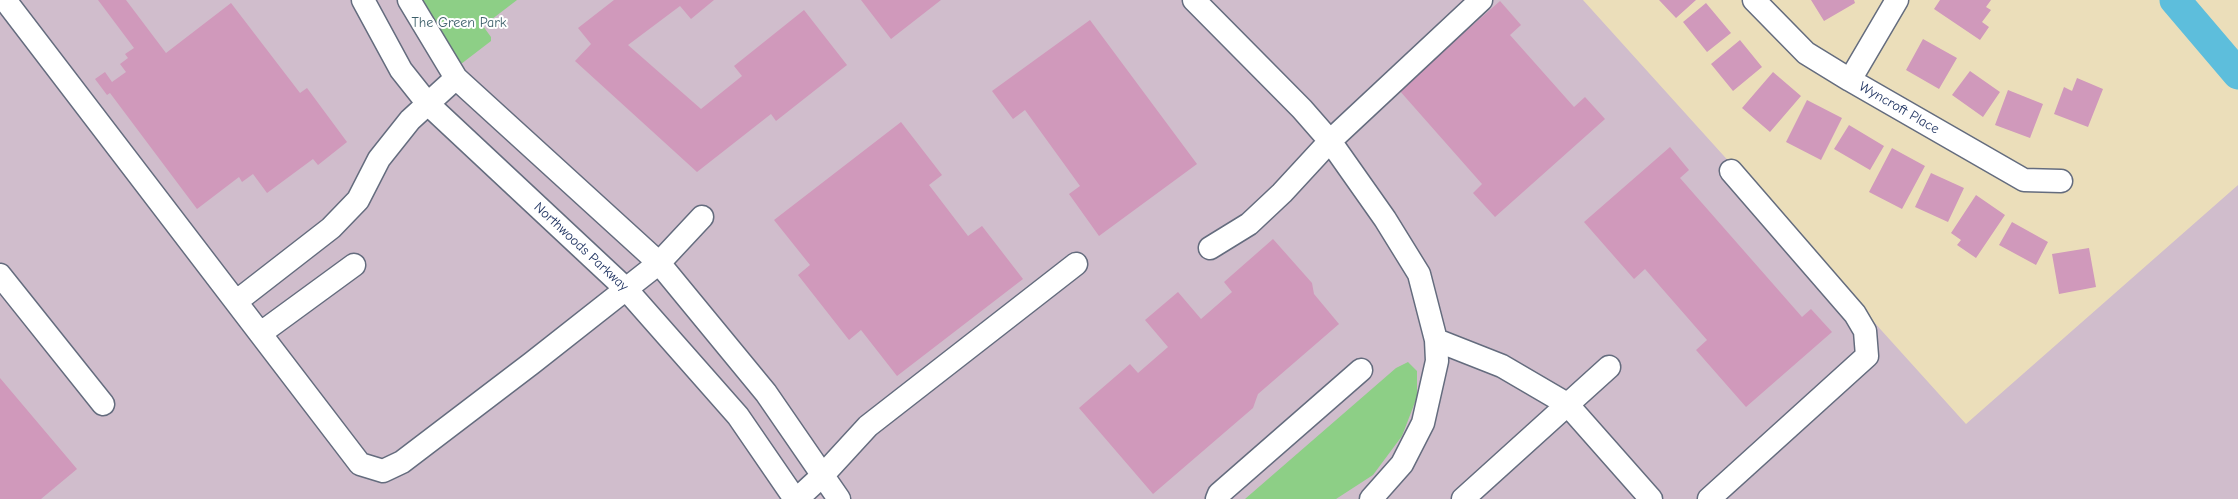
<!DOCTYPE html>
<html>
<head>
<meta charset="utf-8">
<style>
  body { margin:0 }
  canvas { display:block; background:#ebdeba }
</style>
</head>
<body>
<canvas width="2238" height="499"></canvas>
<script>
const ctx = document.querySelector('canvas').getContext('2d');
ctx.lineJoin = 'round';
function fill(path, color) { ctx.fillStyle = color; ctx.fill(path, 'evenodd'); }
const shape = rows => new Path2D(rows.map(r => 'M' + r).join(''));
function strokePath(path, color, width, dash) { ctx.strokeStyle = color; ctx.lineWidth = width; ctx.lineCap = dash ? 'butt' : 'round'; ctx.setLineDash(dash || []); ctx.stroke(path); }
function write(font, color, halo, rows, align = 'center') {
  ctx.font = font + ' "Comic Neue",sans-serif'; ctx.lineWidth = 4; ctx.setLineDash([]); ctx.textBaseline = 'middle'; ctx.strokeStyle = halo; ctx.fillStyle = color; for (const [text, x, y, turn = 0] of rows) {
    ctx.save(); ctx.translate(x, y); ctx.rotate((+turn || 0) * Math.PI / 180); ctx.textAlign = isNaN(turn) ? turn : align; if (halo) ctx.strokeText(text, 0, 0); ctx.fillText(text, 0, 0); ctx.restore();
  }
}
fill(shape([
  [0,0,1583,0,1966,424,2238,185,2238,499,0,499]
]), '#d0bdcc');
fill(shape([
  [418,0,517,0,483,26,491,37,491,41,461,64,443,43],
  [1408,362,1417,371,1417,397,1402,436,1373,475,1336,499,1245,499,1396,368]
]), '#8dcf86');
strokePath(shape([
  [2175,0,2238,74]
]), '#5dbedc', 31);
fill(shape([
  [98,0,126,0,166,53,231,3,300,93,307,88,347,142,318,165,313,159,267,193,253,174,242,182,239,177,197,209,110,93,107,95,95,79,105,72,112,82,126,72,120,64,128,58,125,54,134,48],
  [614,0,714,0,691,19,680,6,628,45,701,109,742,76,734,66,804,10,847,65,776,121,771,114,697,172,575,61,591,44,578,28],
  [861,0,941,0,891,39],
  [1659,0,1696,0,1676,18],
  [1811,0,1854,0,1855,3,1824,21],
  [1940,0,1991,0,1986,7,1991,10,1982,22,1989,27,1980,40,1934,9],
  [1500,1,1521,25,1510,35,1574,107,1585,97,1605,119,1495,217,1473,193,1482,184,1399,90],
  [1706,3,1731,33,1707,52,1683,22],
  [1090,20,1197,164,1099,236,1069,194,1080,186,1025,110,1013,119,992,91],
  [1923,39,1957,58,1939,89,1906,70],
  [1740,40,1762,67,1733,91,1711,64],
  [1970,71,2000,92,1983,117,1952,95],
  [1773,72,1801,96,1770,132,1742,108],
  [2077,78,2103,89,2088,127,2054,114,2064,87,2072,91],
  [2008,90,2043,104,2030,138,1995,125],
  [1807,100,1842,118,1821,160,1786,142],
  [901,122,942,175,929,185,968,236,982,226,1023,279,897,376,861,330,849,340,798,275,810,265,774,220],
  [1849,125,1884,146,1870,170,1834,149],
  [1670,147,1689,170,1680,178,1802,317,1811,309,1832,332,1746,407,1696,350,1707,340,1645,269,1634,279,1584,222],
  [1892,148,1925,166,1902,209,1869,192],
  [1931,173,1964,188,1948,222,1915,207],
  [1976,195,2005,215,1976,258,1957,245,1961,240,1951,233],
  [2012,222,2048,242,2036,265,1999,245],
  [1273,239,1312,283,1314,294,1339,324,1258,394,1253,408,1153,494,1079,408,1130,364,1138,373,1168,347,1145,320,1178,292,1201,319,1232,292,1224,282],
  [2089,248,2096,287,2059,294,2052,254],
  [0,378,77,469,41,499,0,499]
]), '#d099bb');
const minor = shape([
  [5,0,360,464,383,471,402,462,532,363,659,263,702,217],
  [363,0,401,70,428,104,626,289,738,416,795,499],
  [409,0,456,78,659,263,766,393,839,499],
  [1194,0,1302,109,1330,141,1385,219,1419,274,1436,340,1437,361,1423,423,1402,464,1371,499],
  [1754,0,1806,53,1850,80,2024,180,2061,181],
  [1850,80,1897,0],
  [1210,248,1249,224,1282,193,1330,141,1481,0],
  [0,275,103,404],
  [237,301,331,228,358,200,379,159,410,120,456,78],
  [261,333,354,265],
  [1436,340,1502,366,1567,404,1651,499],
  [797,499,823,475,868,426,1076,264],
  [1217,499,1219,494,1361,370],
  [1463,499,1609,367],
  [1709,499,1867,356,1865,331,1855,314,1731,171]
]);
strokePath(minor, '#646c7e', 25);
strokePath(minor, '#fff', 22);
write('14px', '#3d5f6a', '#fff', [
  ["The Green Park",459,23]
]);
write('14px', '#1b2f5e', '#fff', [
  ["Wyncroft Place",1899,108,30],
  ["Northwoods Parkway",581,247,43]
]);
</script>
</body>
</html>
